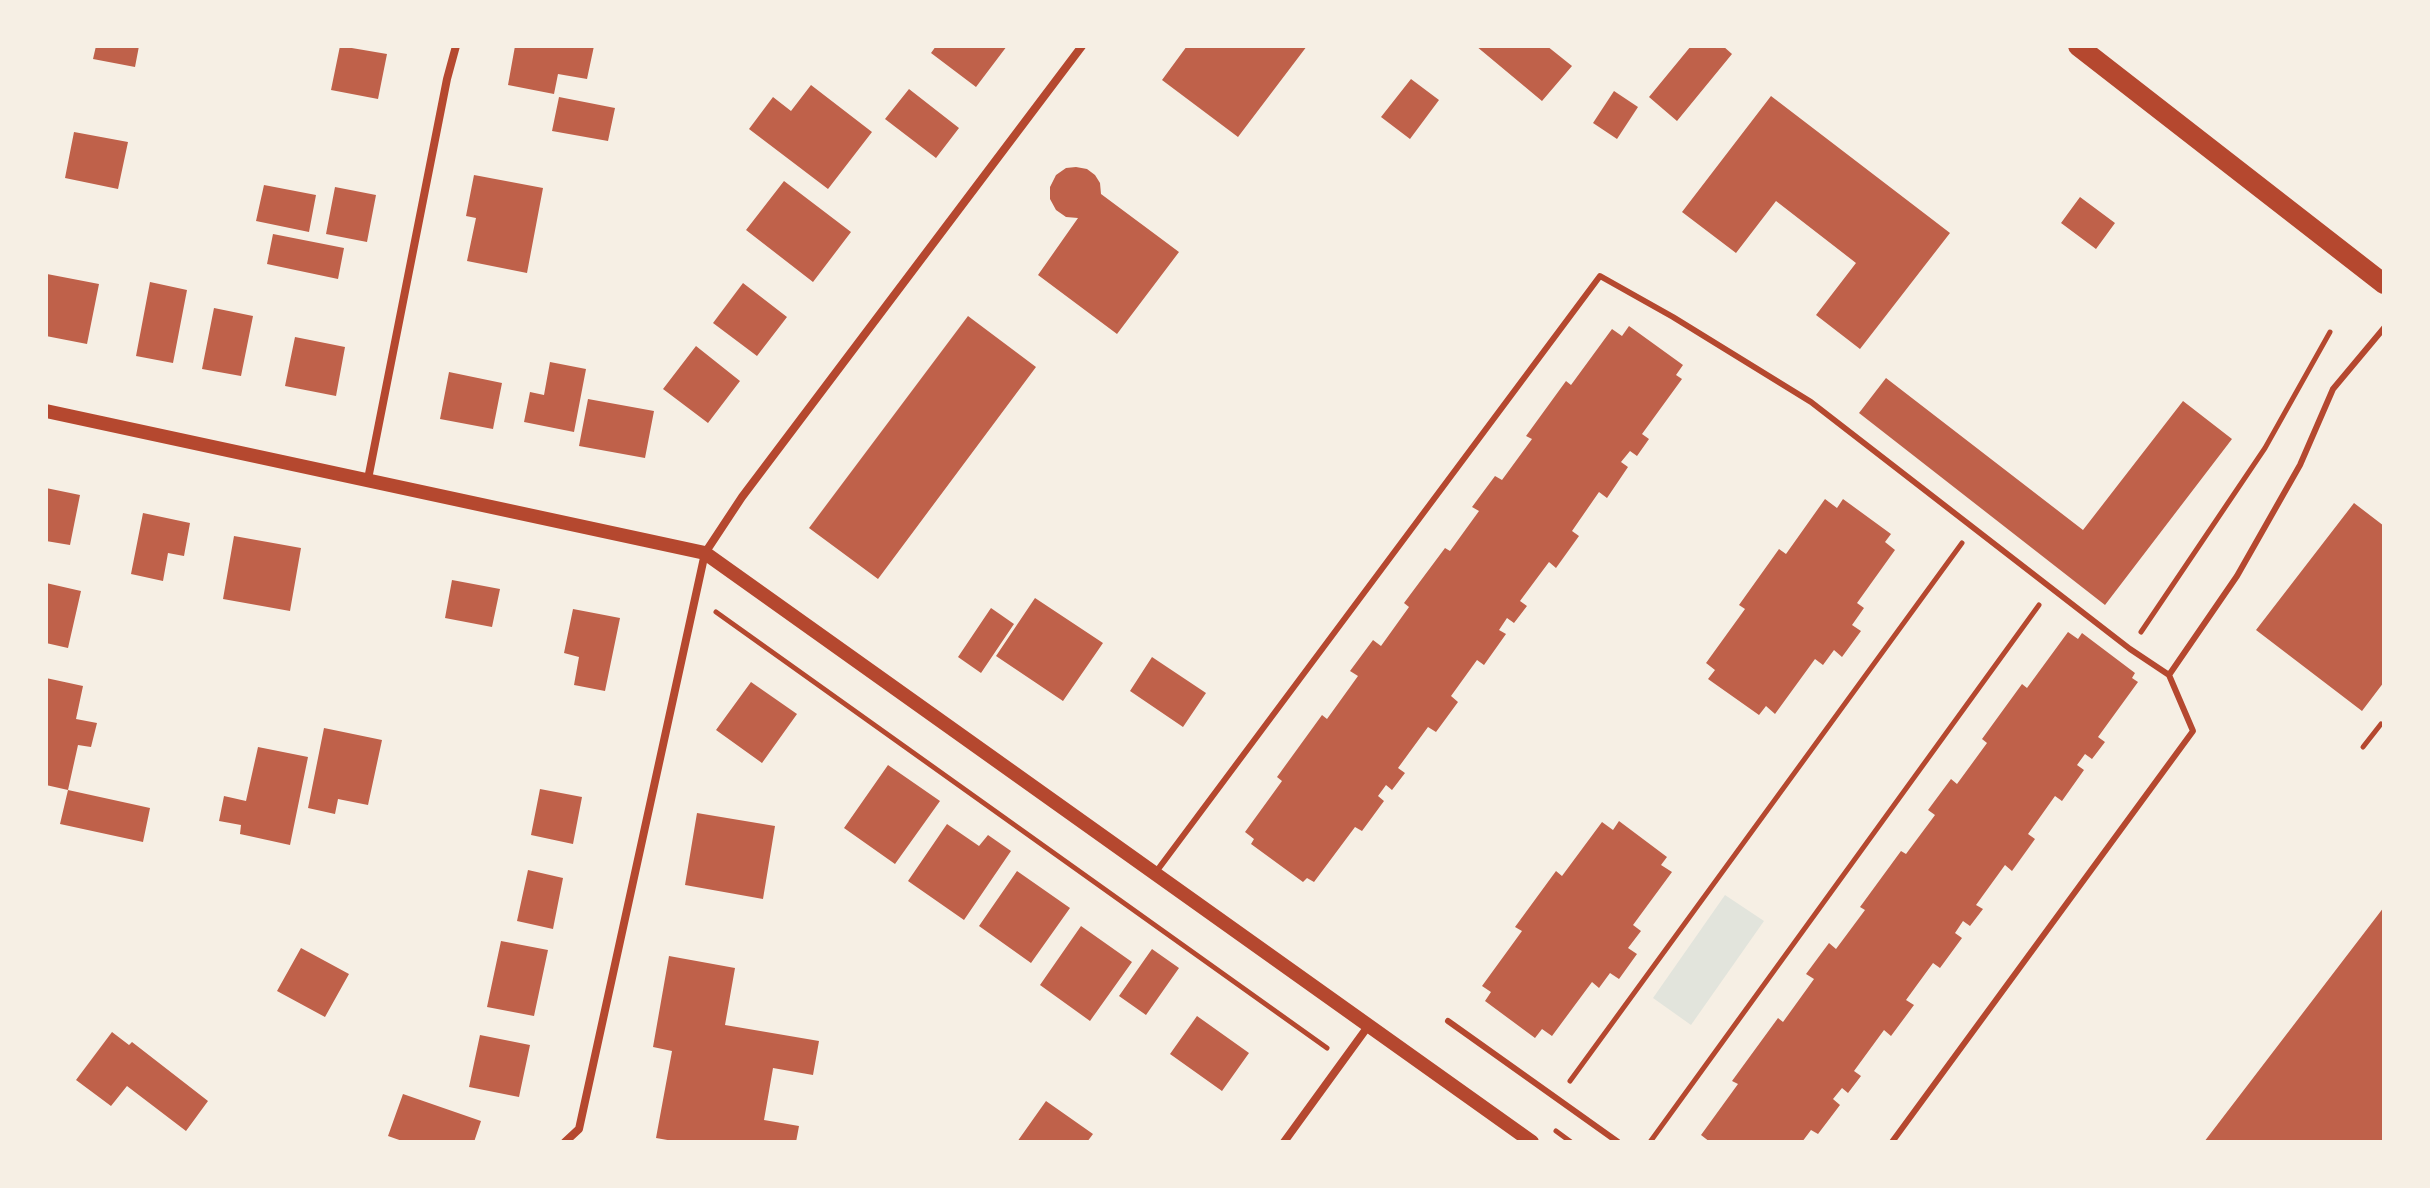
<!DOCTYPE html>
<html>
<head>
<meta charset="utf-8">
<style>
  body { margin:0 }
  #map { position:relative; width:2430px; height:1188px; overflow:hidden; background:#f6efe4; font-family:"Nunito Sans",sans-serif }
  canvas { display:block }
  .frame { position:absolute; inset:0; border:48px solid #f6efe4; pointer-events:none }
</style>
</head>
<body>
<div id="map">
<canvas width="2430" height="1188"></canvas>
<div class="frame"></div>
</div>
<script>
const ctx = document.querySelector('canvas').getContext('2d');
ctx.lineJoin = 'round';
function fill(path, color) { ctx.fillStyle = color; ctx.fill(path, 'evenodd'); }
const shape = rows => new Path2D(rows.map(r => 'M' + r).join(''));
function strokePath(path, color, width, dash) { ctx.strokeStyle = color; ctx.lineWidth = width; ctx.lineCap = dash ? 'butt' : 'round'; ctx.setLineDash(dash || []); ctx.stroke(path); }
fill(shape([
  [1725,895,1764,921,1691,1025,1653,998]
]), '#e2e4dc');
fill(shape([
  [96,46,139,46,135,67,93,59],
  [340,46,387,54,378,99,331,90],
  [515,46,594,46,587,79,558,74,554,94,508,85],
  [936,46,1007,46,976,87,931,53],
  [1187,46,1307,46,1238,137,1162,80],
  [1476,46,1547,46,1572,66,1542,101],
  [1691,46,1723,46,1732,54,1677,121,1649,97],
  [1411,79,1439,100,1410,139,1381,117],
  [811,85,872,132,828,189,749,129,773,97,791,111],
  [909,89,959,128,936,158,885,119],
  [1614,91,1638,107,1617,139,1593,123],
  [1771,96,1950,233,1860,349,1816,315,1856,263,1776,201,1736,253,1682,212],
  [559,97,615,108,608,141,552,131],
  [74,132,128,142,118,189,65,178],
  [1076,167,1087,169,1095,175,1100,183,1101,194,1179,252,1117,334,1038,275,1078,218,1066,217,1056,210,1050,199,1050,187,1056,175,1066,168],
  [474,175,543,188,527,273,467,261,476,218,466,216],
  [784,181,851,232,813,282,746,230],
  [264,185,316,195,309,232,256,221],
  [335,187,376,195,367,242,326,234],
  [2080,197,2115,223,2096,249,2061,223],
  [273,234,344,248,338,279,267,264],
  [47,274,99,284,87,344,46,336],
  [150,282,187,290,173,363,136,356],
  [743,283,787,317,757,356,713,323],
  [214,308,253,316,241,376,202,369],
  [968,316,1036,367,878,579,809,528],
  [1629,326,1683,365,1676,375,1682,379,1642,434,1649,439,1637,456,1630,451,1621,462,1628,467,1607,498,1599,492,1572,531,1579,536,1556,568,1549,562,1520,601,1527,606,1514,623,1507,618,1499,630,1506,634,1484,665,1477,660,1451,696,1458,702,1436,732,1428,727,1398,768,1405,773,1392,790,1386,785,1378,796,1384,801,1362,831,1355,827,1314,882,1307,878,1303,882,1251,844,1254,839,1245,832,1282,781,1277,777,1322,715,1327,719,1358,676,1350,671,1373,640,1381,646,1409,607,1404,603,1445,548,1450,551,1479,511,1472,507,1495,476,1502,480,1532,439,1526,436,1566,381,1571,385,1612,329,1622,336],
  [295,337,345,347,336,396,285,386],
  [696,346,740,381,708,423,663,389],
  [550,362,586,369,574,432,524,422,530,392,544,395],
  [449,372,502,383,493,429,440,419],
  [1886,378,2083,530,2183,401,2232,439,2105,605,1859,413],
  [588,399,654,411,645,458,579,446],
  [46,488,80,495,70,545,46,541],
  [1825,499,1837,508,1843,499,1891,534,1885,542,1895,550,1857,603,1864,608,1852,625,1861,631,1842,657,1834,650,1823,665,1815,659,1775,714,1766,706,1759,715,1708,679,1715,670,1706,663,1745,609,1739,605,1779,549,1786,554],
  [2354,503,2384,526,2384,682,2362,711,2256,630],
  [143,513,190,523,184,556,168,553,163,581,131,574],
  [234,536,301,548,290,611,223,599],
  [452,580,500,589,492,627,445,618],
  [46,583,81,591,68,648,46,643],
  [1035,598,1103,643,1063,701,996,656],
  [991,608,1014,624,981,673,958,657],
  [573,609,620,618,605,691,574,685,579,657,564,653],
  [2068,632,2078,639,2082,633,2135,673,2132,678,2138,682,2098,737,2105,742,2092,759,2085,754,2077,765,2084,770,2062,801,2055,796,2028,834,2035,839,2012,871,2005,865,1976,905,1983,909,1970,926,1963,921,1955,933,1962,938,1940,968,1933,963,1906,1000,1914,1005,1891,1036,1884,1030,1854,1071,1861,1076,1848,1093,1842,1088,1833,1099,1840,1105,1818,1134,1811,1130,1802,1142,1710,1142,1701,1135,1738,1084,1732,1081,1778,1018,1783,1022,1814,979,1806,974,1829,943,1836,949,1865,910,1860,907,1901,851,1906,854,1935,815,1928,810,1951,779,1957,784,1987,743,1982,739,2022,684,2027,688],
  [1152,657,1206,693,1183,727,1130,691],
  [46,678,83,686,76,719,97,723,91,747,78,745,68,790,46,785],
  [751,682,797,714,762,763,716,730],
  [324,728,382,740,368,805,338,799,335,814,308,808],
  [258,747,308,757,290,845,240,834,241,825,219,821,224,796,246,801],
  [888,765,940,801,895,864,844,828],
  [540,789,582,797,573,844,531,835],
  [68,790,150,808,143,842,60,824],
  [697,813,775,826,763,899,685,885],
  [1619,821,1667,857,1661,865,1672,872,1633,925,1641,931,1628,948,1637,954,1619,979,1610,973,1599,988,1592,982,1552,1036,1542,1029,1535,1038,1485,1001,1491,992,1482,986,1522,931,1515,927,1556,871,1562,876,1602,822,1613,830],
  [947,824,979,846,988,835,1011,851,964,920,908,881],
  [528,870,563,878,553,929,517,921],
  [1017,871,1070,908,1031,963,979,926],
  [2384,907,2384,1142,2204,1142],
  [1081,926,1132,962,1090,1021,1040,985],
  [501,941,548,950,534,1016,487,1007],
  [301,948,349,974,325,1017,277,991],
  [1152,949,1179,968,1146,1015,1119,996],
  [669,956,735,968,725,1025,819,1041,813,1075,773,1068,764,1120,799,1126,796,1142,679,1142,656,1138,672,1051,653,1047],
  [1197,1016,1249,1053,1222,1091,1170,1054],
  [112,1032,129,1045,132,1042,208,1101,186,1131,127,1086,111,1106,76,1080],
  [480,1035,530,1045,519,1097,469,1087],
  [403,1094,481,1121,474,1142,405,1142,388,1136],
  [1046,1101,1093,1134,1087,1142,1017,1142]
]), '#bf614a');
strokePath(shape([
  [716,612,1327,1048],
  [2141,632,2265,448,2330,332],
  [2363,747,2381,724],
  [1570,1081,1962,543],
  [1556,1131,1571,1142],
  [1650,1142,2039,605]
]), '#b5482f', 5);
strokePath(shape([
  [2169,675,2237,576,2300,465,2333,389,2384,328],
  [1156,872,1600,276,1673,317,1811,402,2130,649,2169,675,2193,731,1892,1142],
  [1448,1021,1618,1142]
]), '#b5482f', 6);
strokePath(shape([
  [368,479,447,79,456,46],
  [565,1142,579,1129,705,553,742,497,1082,46],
  [1284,1142,1369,1025]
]), '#b5482f', 8);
strokePath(shape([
  [46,411,705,553,1532,1142]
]), '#b5482f', 14);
strokePath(shape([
  [2078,46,2384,284]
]), '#b5482f', 20);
</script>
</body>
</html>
